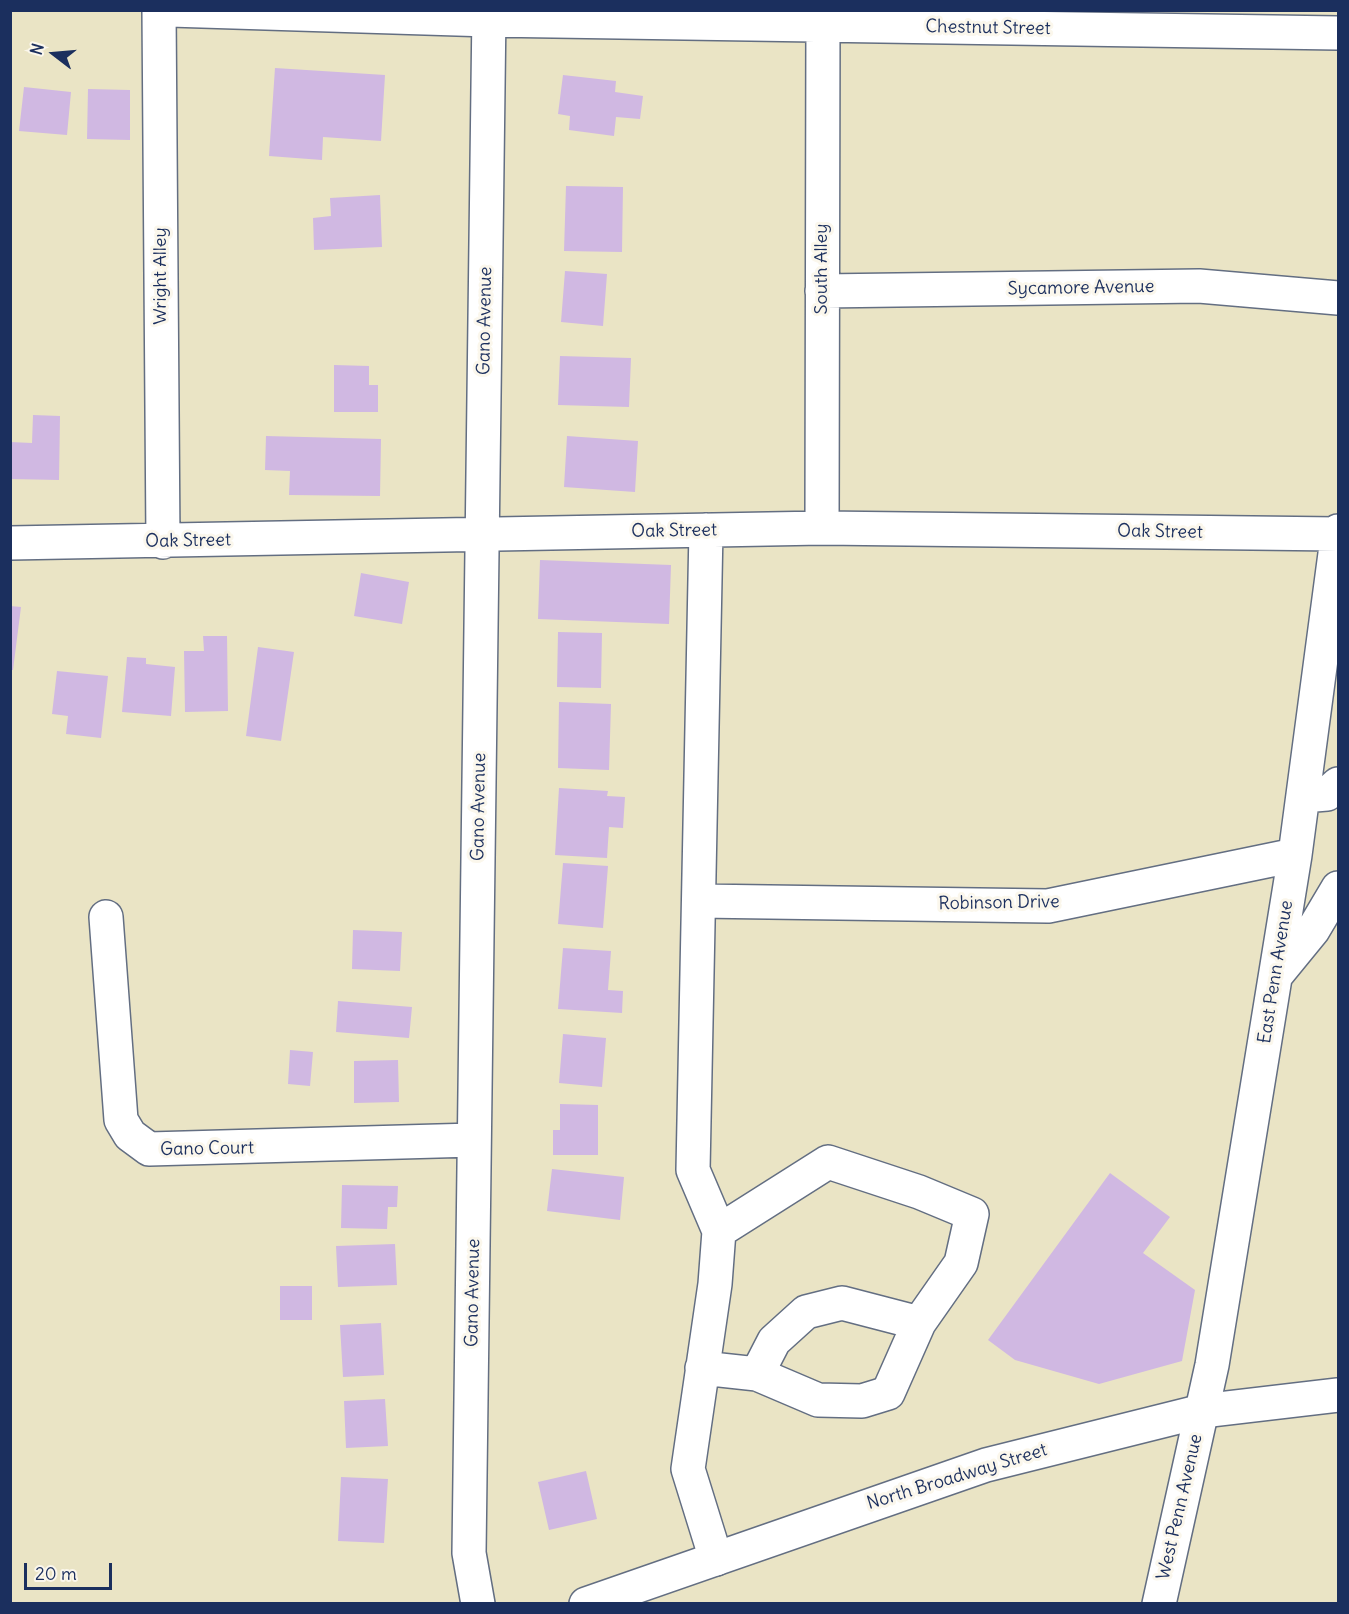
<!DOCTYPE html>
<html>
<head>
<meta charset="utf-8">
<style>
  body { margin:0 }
  #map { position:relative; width:1349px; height:1614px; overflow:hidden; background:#eae4c5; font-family:Delius,sans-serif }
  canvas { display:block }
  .frame { position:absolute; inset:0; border:12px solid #1b2f5e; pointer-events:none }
  .north { position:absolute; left:24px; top:24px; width:60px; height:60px; -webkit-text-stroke:4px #fbf7ec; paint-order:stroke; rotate:286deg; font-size:16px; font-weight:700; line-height:24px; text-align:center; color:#1b2f5e }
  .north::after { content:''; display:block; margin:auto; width:21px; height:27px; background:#1b2f5e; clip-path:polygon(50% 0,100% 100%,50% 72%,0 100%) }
  .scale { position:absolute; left:24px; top:1563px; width:88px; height:27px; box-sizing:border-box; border:3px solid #1b2f5e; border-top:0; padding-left:8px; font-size:18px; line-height:21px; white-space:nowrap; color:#1b2f5e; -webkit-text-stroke:4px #fbf7ec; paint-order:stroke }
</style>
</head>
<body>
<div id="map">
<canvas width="1349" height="1614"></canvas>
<div class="frame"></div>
<div class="north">N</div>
<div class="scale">20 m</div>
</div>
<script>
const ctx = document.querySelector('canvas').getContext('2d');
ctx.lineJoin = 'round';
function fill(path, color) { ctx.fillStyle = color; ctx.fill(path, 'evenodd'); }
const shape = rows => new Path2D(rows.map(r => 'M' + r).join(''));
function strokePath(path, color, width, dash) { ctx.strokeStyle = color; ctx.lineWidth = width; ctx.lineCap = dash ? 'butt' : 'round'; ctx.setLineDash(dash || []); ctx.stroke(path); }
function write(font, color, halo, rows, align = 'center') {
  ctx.font = font + ' Delius,sans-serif'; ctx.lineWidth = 6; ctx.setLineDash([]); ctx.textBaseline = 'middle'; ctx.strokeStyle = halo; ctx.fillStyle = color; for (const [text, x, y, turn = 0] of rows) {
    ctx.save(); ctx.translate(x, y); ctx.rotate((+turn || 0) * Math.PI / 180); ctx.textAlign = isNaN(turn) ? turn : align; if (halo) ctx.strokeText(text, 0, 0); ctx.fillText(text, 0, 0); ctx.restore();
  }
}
fill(shape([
  [275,68,385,75,381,141,323,137,322,160,269,156],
  [563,75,616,81,615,92,643,96,640,119,616,117,614,136,569,130,570,116,558,114],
  [24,87,71,92,67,135,19,131],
  [88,89,130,90,130,140,87,139],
  [566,186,623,187,622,252,564,251],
  [380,195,382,247,314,250,313,218,331,216,330,198],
  [565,271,607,274,603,326,561,322],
  [560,356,631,358,629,407,558,405],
  [334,365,369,366,369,385,378,385,378,412,334,412],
  [33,415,60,416,59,480,10,479,10,442,32,443],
  [266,436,381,439,380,496,289,495,290,471,265,470],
  [567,436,638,441,635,492,564,487],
  [540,560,671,565,669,624,538,619],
  [361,573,409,582,402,624,354,616],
  [10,606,21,607,13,670,10,670],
  [558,632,602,633,601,688,557,687],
  [203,636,227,636,228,711,185,712,184,651,204,651],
  [258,647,294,652,281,741,246,736],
  [127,657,146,658,146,664,175,667,171,716,122,712],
  [57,671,108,676,101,738,66,734,68,716,52,714],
  [559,702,611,704,609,770,558,768],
  [559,788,608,791,607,796,625,797,623,828,609,827,607,858,555,855],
  [563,863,608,866,603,928,558,924],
  [353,930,402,932,400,971,352,969],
  [563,948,611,951,608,990,623,991,622,1013,558,1009],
  [338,1001,412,1007,409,1038,336,1032],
  [563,1034,606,1038,602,1087,559,1083],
  [290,1050,313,1052,310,1086,288,1084],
  [398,1060,399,1102,354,1103,354,1061],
  [560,1104,598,1105,598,1155,553,1155,553,1130,560,1130],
  [552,1169,624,1177,620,1220,547,1211],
  [1110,1173,1170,1217,1143,1253,1195,1290,1182,1361,1099,1384,1015,1360,988,1340],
  [342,1185,398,1186,397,1207,388,1207,387,1229,341,1228],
  [395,1244,397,1285,338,1287,336,1246],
  [280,1286,312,1286,312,1320,280,1320],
  [381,1323,384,1375,343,1377,340,1325],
  [385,1399,388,1446,346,1448,344,1401],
  [586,1471,597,1519,549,1530,538,1482],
  [341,1477,388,1479,384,1543,338,1541]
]), '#d0b8e2');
const minor = shape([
  [159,10,163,542],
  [170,10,489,20,1338,33],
  [822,291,1199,286,1338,298],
  [822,528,823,10],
  [706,530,693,1170,719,1231,715,1284,688,1469,716,1559],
  [10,543,822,528,1338,534],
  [1303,796,1327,794,1338,784],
  [699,901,1048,906,1295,855],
  [106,917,121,1120,130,1135,149,1149,474,1140],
  [1277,974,1313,930,1338,888],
  [719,1231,828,1162,919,1192,972,1214,961,1263,919,1323,888,1393,862,1401,818,1400,757,1374],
  [702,1368,757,1374,774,1341,806,1312,842,1303,919,1323],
  [478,1604,469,1553,489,10],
  [1159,1604,1212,1365,1295,855,1338,531]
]);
const major = shape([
  [586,1604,986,1465,1202,1411,1338,1395]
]);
strokePath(minor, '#636e82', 36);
strokePath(major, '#636e82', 36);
strokePath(minor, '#fff', 33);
strokePath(major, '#fff', 33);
write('18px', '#1b2f5e', '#fbf7ec', [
  ["Chestnut Street",988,28,1],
  ["South Alley",822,269,-90],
  ["Wright Alley",161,276,-90],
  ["Sycamore Avenue",1081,288,-1],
  ["Gano Avenue",485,321,-89],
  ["Oak Street",674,531,-1],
  ["Oak Street",1160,532,1],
  ["Oak Street",188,541,-1],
  ["Gano Avenue",479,807,-89],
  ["Robinson Drive",999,903,-1],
  ["East Penn Avenue",1276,972,-81],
  ["Gano Court",207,1149,-1],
  ["Gano Avenue",473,1293,-89],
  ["North Broadway Street",957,1477,-17],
  ["West Penn Avenue",1180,1507,-77]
]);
</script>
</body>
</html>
